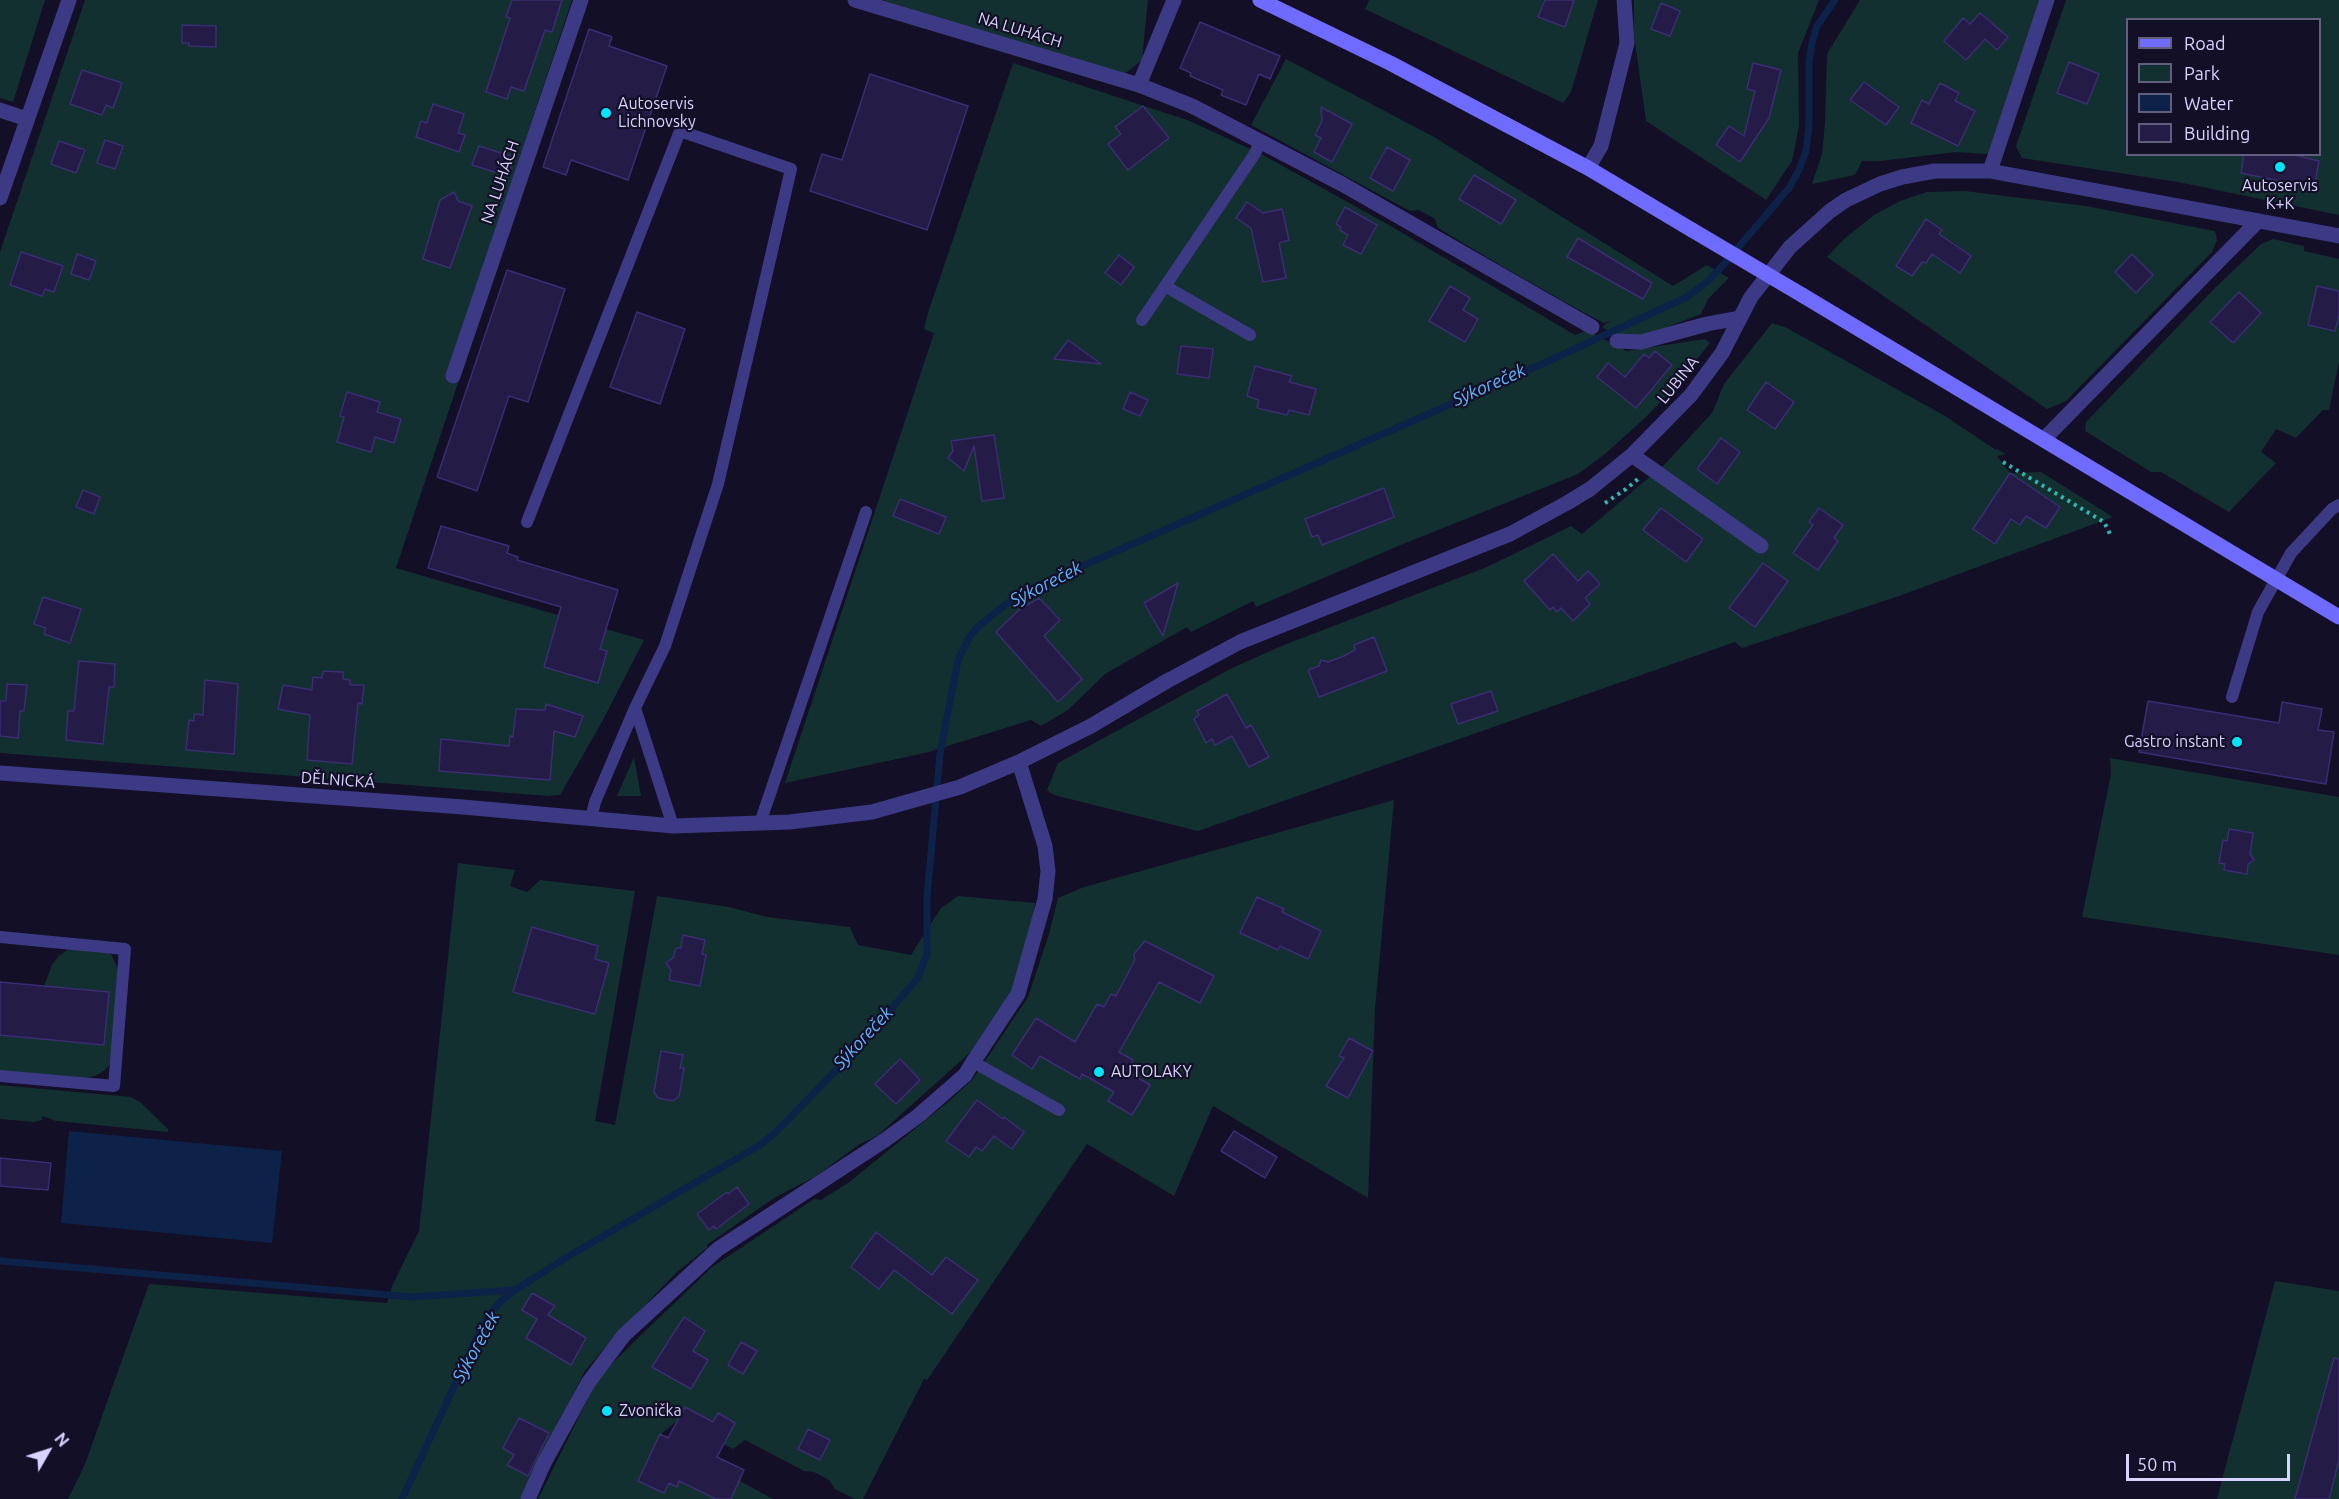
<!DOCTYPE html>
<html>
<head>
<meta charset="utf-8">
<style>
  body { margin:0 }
  #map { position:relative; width:2339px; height:1499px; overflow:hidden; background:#130f26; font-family:Ubuntu,sans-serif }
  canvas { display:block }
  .legend { position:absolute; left:2126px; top:18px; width:195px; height:138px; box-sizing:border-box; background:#130f26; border:2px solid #625e7d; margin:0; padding:8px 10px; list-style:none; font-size:18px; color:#d9d4ff }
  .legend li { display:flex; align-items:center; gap:12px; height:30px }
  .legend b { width:30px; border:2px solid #625e7d }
  .north { position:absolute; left:18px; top:1421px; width:60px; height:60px; -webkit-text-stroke:4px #130f26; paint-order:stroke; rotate:51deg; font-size:16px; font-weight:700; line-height:24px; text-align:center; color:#d9d4ff }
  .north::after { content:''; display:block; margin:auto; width:21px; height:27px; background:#d9d4ff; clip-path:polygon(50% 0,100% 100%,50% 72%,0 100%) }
  .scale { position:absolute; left:2126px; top:1454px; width:164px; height:27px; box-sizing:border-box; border:3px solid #d9d4ff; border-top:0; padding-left:8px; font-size:18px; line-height:21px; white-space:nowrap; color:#d9d4ff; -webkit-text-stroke:4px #130f26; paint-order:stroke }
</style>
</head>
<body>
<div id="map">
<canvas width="2339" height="1499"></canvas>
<ul class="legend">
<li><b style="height:8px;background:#6f6bff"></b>Road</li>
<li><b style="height:16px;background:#12302f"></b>Park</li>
<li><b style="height:16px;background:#0c2248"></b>Water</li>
<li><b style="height:16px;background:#241b47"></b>Building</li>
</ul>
<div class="north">N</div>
<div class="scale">50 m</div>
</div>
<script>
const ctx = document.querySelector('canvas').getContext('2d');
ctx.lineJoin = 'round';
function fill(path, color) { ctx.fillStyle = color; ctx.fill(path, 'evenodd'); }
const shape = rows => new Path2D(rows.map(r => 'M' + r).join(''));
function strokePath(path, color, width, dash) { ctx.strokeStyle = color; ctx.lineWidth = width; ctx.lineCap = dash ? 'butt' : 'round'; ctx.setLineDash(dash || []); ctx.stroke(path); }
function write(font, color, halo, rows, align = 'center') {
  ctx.font = font + ' Ubuntu,sans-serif'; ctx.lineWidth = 4.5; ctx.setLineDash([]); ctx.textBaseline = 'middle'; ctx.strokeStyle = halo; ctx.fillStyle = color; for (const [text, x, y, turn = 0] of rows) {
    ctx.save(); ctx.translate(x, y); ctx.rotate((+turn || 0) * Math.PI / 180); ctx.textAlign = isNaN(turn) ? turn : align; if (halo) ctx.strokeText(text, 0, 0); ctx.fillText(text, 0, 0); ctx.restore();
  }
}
fill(shape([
  [0,0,45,0,13,102,0,98],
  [85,0,572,0,448,372,459,380,396,568,644,640,602,722,560,795,548,796,0,753,0,252],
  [883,0,1148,0,1142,60,1122,76,1019,46],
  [1369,0,1598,0,1571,92,1563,103,1365,9],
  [1634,0,1819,0,1798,53,1799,126,1792,161,1766,200,1646,121,1634,35],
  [1860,0,2041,0,1993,148,1987,154,1956,152,1880,161,1862,161,1855,175,1812,184,1822,154,1825,123,1827,54],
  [2066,0,2339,0,2339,215,2178,182,2022,158,2016,146],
  [2128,20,2320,20,2320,154,2128,154],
  [1286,59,1434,137,1673,286,1707,265,1729,278,1708,299,1701,314,1647,335,1619,337,1602,327,1610,321,1604,323,1588,315,1505,268,1438,228,1435,219,1419,210,1410,211,1251,125],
  [1013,63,1190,121,1263,155,1389,225,1575,335,1587,330,1626,351,1705,339,1710,343,1673,389,1645,418,1606,453,1578,474,1403,544,1256,607,1253,601,1191,632,1187,627,1105,674,1068,710,1041,726,1031,720,925,753,785,783,934,333,924,329,928,313],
  [1965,191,2086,206,2215,231,2217,240,2212,252,2066,401,2047,409,1827,257,1844,239,1874,215,1900,201,1927,192],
  [2273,239,2304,246,2304,251,2339,259,2339,362,2329,410,2323,410,2296,438,2276,429,2261,452,2276,463,2229,512,2161,472,2151,472,2085,431,2086,422,2213,290,2261,244],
  [1772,323,1787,328,1945,416,1996,450,1997,449,2006,454,1997,456,2010,473,2041,472,2113,517,1899,596,1742,648,1735,642,1198,831,1054,795,1047,790,1058,763,1232,668,1284,645,1487,567,1571,526,1582,534,1665,464,1712,413,1724,384],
  [634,757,641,796,617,796],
  [2110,758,2339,797,2339,955,2082,917,2111,774],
  [1394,800,1375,1009,1368,1198,1213,1106,1174,1196,1087,1144,927,1380,924,1379,863,1499,855,1499,835,1489,829,1480,814,1472,804,1471,745,1440,733,1449,678,1420,661,1434,687,1448,706,1451,744,1470,740,1481,773,1499,538,1499,598,1378,641,1335,712,1267,814,1199,821,1200,848,1183,948,1102,973,1079,1028,997,1049,934,1058,898,1084,887],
  [458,863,515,870,510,886,527,892,540,880,635,891,595,1121,615,1125,657,896,729,907,767,917,850,927,858,945,911,955,941,908,958,896,1035,903,1031,930,1016,989,974,1049,877,1136,860,1144,816,1176,774,1198,708,1244,707,1248,677,1272,613,1338,585,1371,558,1423,525,1499,68,1499,85,1464,149,1284,387,1303,392,1286,419,1231],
  [79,946,91,947,111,954,120,973,112,1061,105,1070,95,1076,86,1078,0,1071,0,1035,104,1045,44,986,52,965,58,957,67,950],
  [0,1085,131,1097,140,1102,168,1129,168,1132,56,1121,42,1116,42,1120,34,1122,0,1119],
  [2275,1281,2339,1291,2339,1499,2217,1499]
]), '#12302f');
fill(shape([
  [69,1131,282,1151,272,1243,61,1223]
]), '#0c2248');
strokePath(shape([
  [0,1261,412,1297,515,1290],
  [402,1499,476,1339,489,1315,501,1301,515,1290,567,1257,760,1145,776,1132,852,1054,918,978,927,954,927,897,940,754,958,660,970,636,979,626,1006,604,1037,586,1542,364,1687,297,1708,281,1725,263,1789,188,1799,170,1806,151,1809,126,1809,62,1812,43,1817,26,1835,0]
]), '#0c2248', 7);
const building = shape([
  [512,0,562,0,552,32,545,30,524,91,511,87,507,99,486,92,510,18,506,17,512,0],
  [1545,0,1574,0,1565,27,1538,17,1545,0],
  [1661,3,1680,11,1670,36,1651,29,1661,3],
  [1980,13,2008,37,1997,50,1985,39,1966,60,1944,41,1963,18,1970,24,1980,13],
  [1200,22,1280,56,1270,79,1259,74,1246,105,1221,95,1223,90,1190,76,1191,73,1180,68,1200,22],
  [182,25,216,26,216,47,189,46,189,43,182,43,182,25],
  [589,29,612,37,609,46,667,66,628,180,571,160,566,175,543,167,589,29],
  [2069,62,2099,74,2087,104,2057,93,2069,62],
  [1753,63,1781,70,1769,118,1740,162,1716,145,1729,126,1744,136,1755,91,1747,89,1753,63],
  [82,70,122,83,113,108,106,105,102,115,70,104,82,70],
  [870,74,968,106,927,230,810,191,822,154,842,160,870,74],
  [1864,82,1899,107,1886,125,1850,100,1864,82],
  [1940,83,1959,93,1955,101,1975,111,1958,146,1911,123,1922,100,1929,104,1940,83],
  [433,104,464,114,458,133,465,135,459,152,416,137,421,121,427,123,433,104],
  [1143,106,1169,138,1128,170,1108,144,1121,134,1115,127,1143,106],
  [1321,107,1352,124,1332,162,1314,152,1321,138,1315,135,1322,121,1321,107],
  [105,140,123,146,115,169,97,163,105,140],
  [59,141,85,150,76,173,51,164,59,141],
  [479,146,514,157,508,176,472,165,479,146],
  [1387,147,1410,160,1393,191,1370,178,1387,147],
  [2244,154,2291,154,2319,161,2314,188,2241,173,2244,154],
  [1474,175,1516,200,1501,224,1459,199,1474,175],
  [454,192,458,201,472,206,450,268,423,259,440,200,454,192],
  [1247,202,1263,213,1282,209,1289,240,1279,243,1286,278,1263,282,1251,228,1236,218,1247,202],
  [1345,207,1377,225,1361,254,1343,245,1348,235,1340,230,1341,227,1336,224,1345,207],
  [1926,219,1942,230,1939,234,1971,256,1960,273,1932,254,1926,263,1922,262,1912,276,1896,266,1926,219],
  [1578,238,1652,283,1643,299,1567,257,1578,238],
  [21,252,63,266,54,292,45,289,42,296,10,285,21,252],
  [77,254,96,261,89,280,71,274,77,254],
  [2132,254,2153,275,2136,293,2115,272,2132,254],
  [1119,255,1134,267,1121,285,1105,273,1119,255],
  [507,270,565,289,528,402,509,396,477,491,437,477,507,270],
  [1450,286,1470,298,1463,310,1478,319,1465,342,1429,321,1450,286],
  [2317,286,2339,291,2339,315,2335,331,2308,325,2317,286],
  [2239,292,2261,313,2233,343,2210,322,2239,292],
  [637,312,685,329,660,404,610,387,637,312],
  [1068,340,1101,364,1054,359,1068,340],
  [1181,346,1213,349,1209,378,1177,374,1181,346],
  [1655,351,1672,365,1636,408,1597,377,1608,363,1625,377,1644,354,1649,358,1655,351],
  [1255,366,1292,376,1289,382,1316,389,1309,415,1289,410,1287,415,1257,408,1259,400,1247,396,1255,366],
  [1766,382,1794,402,1775,429,1747,410,1766,382],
  [347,392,380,402,377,412,401,419,394,443,375,437,371,452,337,442,344,417,340,416,347,392],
  [1130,392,1148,400,1140,416,1123,409,1130,392],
  [994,435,1004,498,982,501,974,446,964,471,948,458,953,451,951,441,994,435],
  [1721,438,1740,452,1717,484,1697,469,1721,438],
  [2010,473,2060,507,2046,528,2026,516,2020,525,2011,519,1995,544,1973,529,2010,473],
  [1384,488,1394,517,1322,545,1318,535,1312,537,1305,519,1384,488],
  [83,490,100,497,94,514,76,507,83,490],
  [900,499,946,517,939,534,893,516,900,499],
  [1661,508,1703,539,1686,562,1643,530,1661,508],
  [1819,508,1843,525,1834,538,1838,541,1818,570,1793,553,1813,525,1809,522,1819,508],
  [441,526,509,546,507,553,518,557,517,560,618,590,600,649,607,651,598,683,544,667,561,607,428,568,441,526],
  [1553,554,1578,581,1588,571,1600,584,1585,598,1590,604,1573,621,1561,608,1557,612,1553,607,1550,610,1524,581,1553,554],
  [1763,563,1788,581,1755,627,1729,608,1763,563],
  [1178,583,1163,636,1144,603,1178,583],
  [43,597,81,609,70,643,44,634,46,628,34,624,43,597],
  [1039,598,1060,620,1044,636,1082,679,1058,702,996,632,1020,609,1039,598],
  [1374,637,1387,671,1319,697,1308,670,1319,666,1321,660,1328,662,1344,656,1355,650,1354,645,1374,637],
  [79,661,115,664,114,687,109,687,103,744,66,740,68,711,74,711,79,661],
  [323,671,343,672,343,679,350,680,350,685,364,685,362,704,358,703,352,764,307,760,310,715,278,709,283,685,312,690,313,677,322,678,323,671],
  [205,680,238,684,234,754,186,750,189,720,194,721,194,714,203,715,205,680],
  [7,684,27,685,24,711,20,711,18,738,0,736,0,701,6,701,7,684],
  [1491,691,1498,711,1458,724,1451,704,1491,691],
  [1227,694,1246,728,1251,725,1269,757,1249,767,1232,736,1215,745,1212,739,1206,743,1194,719,1199,715,1197,711,1227,694],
  [2148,701,2279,723,2282,702,2322,709,2318,730,2334,732,2326,784,2139,752,2148,701],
  [546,704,583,716,575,737,554,731,550,780,439,771,441,739,509,746,510,736,513,737,516,709,545,710,546,704],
  [2229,829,2253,833,2250,854,2254,860,2248,864,2247,874,2224,870,2225,864,2219,863,2223,840,2227,841,2229,829],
  [1257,897,1284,909,1282,912,1321,931,1308,959,1280,946,1278,950,1240,933,1257,897],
  [532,927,598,946,595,959,609,963,595,1014,513,992,532,927],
  [683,935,705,940,702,954,706,955,700,986,669,980,671,970,666,963,673,958,676,948,681,948,683,935],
  [1145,941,1214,976,1200,1003,1159,982,1119,1052,1133,1060,1127,1071,1150,1085,1132,1115,1108,1101,1114,1092,1082,1074,1080,1079,1040,1056,1032,1069,1012,1055,1036,1018,1075,1042,1097,1004,1104,1007,1111,994,1116,996,1135,960,1134,954,1145,941],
  [0,982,109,992,104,1045,0,1035,0,982],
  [1349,1038,1373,1051,1348,1098,1326,1086,1344,1058,1339,1056,1349,1038],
  [661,1051,683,1055,680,1068,684,1068,679,1096,673,1101,658,1098,654,1092,661,1051],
  [900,1059,920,1080,896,1104,875,1084,900,1059],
  [977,1100,1003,1119,1004,1117,1024,1132,1012,1149,994,1136,982,1151,976,1147,969,1157,946,1141,977,1100],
  [1234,1131,1277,1157,1265,1178,1221,1151,1234,1131],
  [0,1158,51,1163,48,1190,0,1186,0,1158],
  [737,1187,749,1204,716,1229,714,1226,709,1230,697,1214,727,1192,728,1194,737,1187],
  [876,1232,932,1275,946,1257,978,1280,952,1314,894,1270,879,1289,851,1267,876,1232],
  [532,1293,555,1306,548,1315,586,1338,571,1365,526,1338,537,1319,522,1310,532,1293],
  [684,1317,705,1331,693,1351,708,1360,691,1389,652,1367,684,1317],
  [741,1342,757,1351,743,1374,728,1365,741,1342],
  [2334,1358,2339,1359,2339,1460,2329,1499,2295,1499,2334,1358],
  [685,1407,713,1422,718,1413,735,1423,717,1457,744,1470,731,1499,716,1499,679,1481,677,1487,669,1483,664,1493,638,1481,660,1434,668,1438,685,1407],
  [519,1418,549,1433,528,1476,507,1465,514,1455,503,1448,519,1418],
  [808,1429,830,1440,820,1460,798,1449,808,1429]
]);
fill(building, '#241b47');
strokePath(building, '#3b2d73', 1.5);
strokePath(shape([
  [2003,462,2104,522,2111,536],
  [1605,503,1626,489,1638,479]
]), '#2fb8b0', 4, [3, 4.5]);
strokePath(shape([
  [1165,286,1250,335],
  [1142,320,1254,155,1261,141],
  [527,522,680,131,791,169,718,484,665,646,635,708,595,802,591,818],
  [2232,697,2258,612,2291,553,2332,509,2339,505],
  [635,708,673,826],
  [760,823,866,512],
  [0,937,125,949,114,1086,0,1076],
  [973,1062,1059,1110]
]), '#3d3a85', 12);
strokePath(shape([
  [855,0,1139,85,1192,106,1342,184,1592,327],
  [1139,85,1174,0],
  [0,110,27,119],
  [1588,168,1601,146,1627,43,1624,0],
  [1990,171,2047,0],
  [0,198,69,0],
  [1617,341,1641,342,1707,324,1739,318],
  [453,376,581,0],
  [2044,439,2258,221],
  [1632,455,1761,546],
  [0,773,463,807,673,826,790,822,872,812,960,787,1019,762,1091,726,1167,681,1240,642,1510,534,1567,503,1590,489,1632,455,1691,395,1722,353,1751,297,1790,247,1830,211,1846,200,1880,184,1902,177,1935,171,1990,171,2339,236],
  [528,1499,544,1463,588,1383,624,1335,718,1249,885,1140,918,1116,965,1075,973,1062,1018,994,1045,899,1048,871,1045,846,1019,762]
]), '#3d3a85', 15);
strokePath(shape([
  [1260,0,1390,63,1588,168,1692,230],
  [1802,295,2339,617]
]), '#6f6bff', 15);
strokePath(shape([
  [1692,230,1802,295]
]), '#6f6bff', 15);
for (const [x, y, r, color] of [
  [606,113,6,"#00e5ff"],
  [2280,167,6,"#00e5ff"],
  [2237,742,6,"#00e5ff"],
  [1099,1072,6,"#00e5ff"],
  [607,1411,6,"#00e5ff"]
]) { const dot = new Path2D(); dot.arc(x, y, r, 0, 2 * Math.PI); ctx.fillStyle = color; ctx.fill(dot); strokePath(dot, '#130f26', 2); }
write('16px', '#d9d4ff', '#130f26', [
  ["NA LUHÁCH",1020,30,17],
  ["NA LUHÁCH",500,182,-71],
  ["LUBINA",1678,380,-51],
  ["DĚLNICKÁ",338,780,4]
]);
write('16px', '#d9d4ff', '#130f26', [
  ["Autoservis",618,104],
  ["Lichnovsky",618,122],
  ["Autoservis",2280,186,"center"],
  ["K+K",2280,204,"center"],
  ["Gastro instant",2225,742,"right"],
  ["AUTOLAKY",1111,1072],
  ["Zvonička",619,1411]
], 'left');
write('italic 18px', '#62b6ff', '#130f26', [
  ["Sýkoreček",1489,385,-24],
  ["Sýkoreček",1046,584,-27],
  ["Sýkoreček",863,1038,-47],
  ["Sýkoreček",476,1347,-61]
]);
</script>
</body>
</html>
